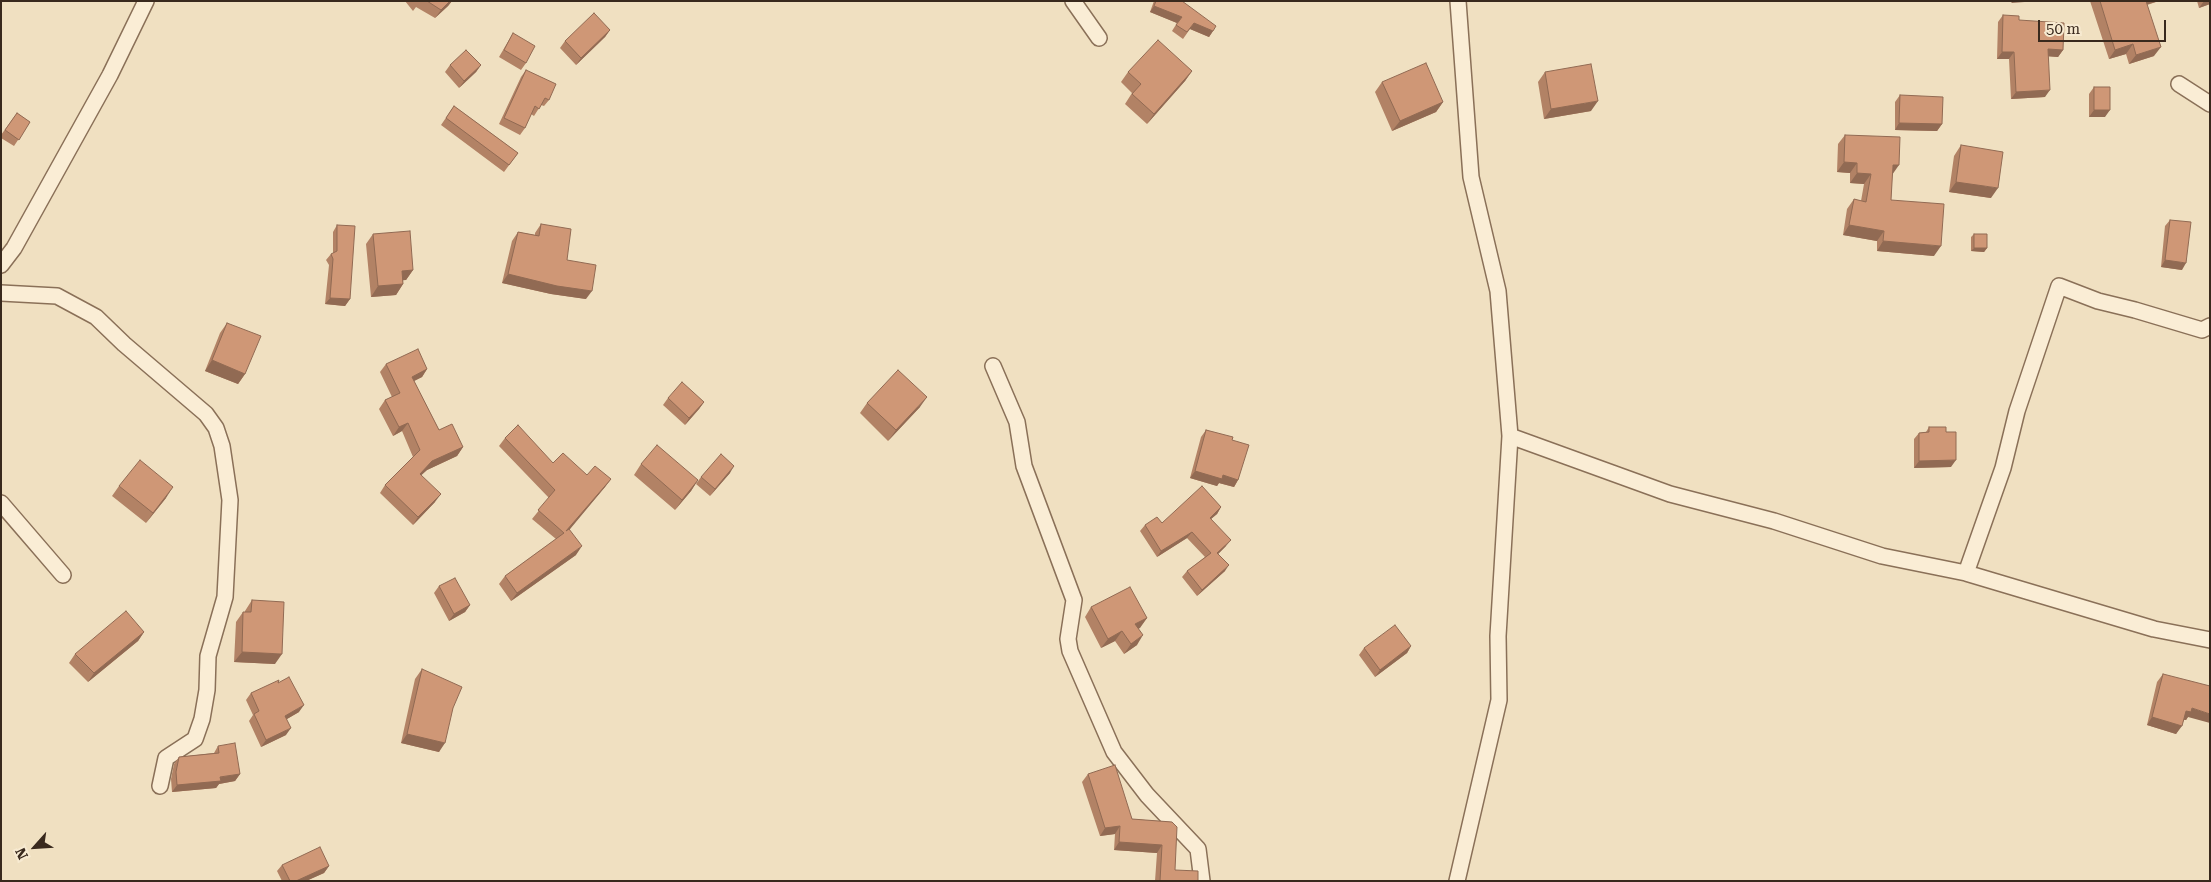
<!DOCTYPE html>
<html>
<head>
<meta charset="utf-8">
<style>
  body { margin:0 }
  #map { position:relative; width:2211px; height:882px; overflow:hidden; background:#f0e0c1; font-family:"Roboto Serif",serif }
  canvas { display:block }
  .frame { position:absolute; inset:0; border:2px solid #39291d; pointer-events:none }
  .north { position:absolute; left:10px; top:822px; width:50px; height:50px; -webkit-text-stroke:4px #f7ead1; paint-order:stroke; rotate:244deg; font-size:14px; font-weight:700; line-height:20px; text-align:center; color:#39291d }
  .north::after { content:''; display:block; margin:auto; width:18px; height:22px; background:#39291d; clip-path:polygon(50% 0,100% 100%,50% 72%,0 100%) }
  .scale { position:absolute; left:2038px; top:20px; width:128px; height:22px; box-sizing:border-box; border:2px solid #39291d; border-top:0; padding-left:6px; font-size:15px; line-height:18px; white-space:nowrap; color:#39291d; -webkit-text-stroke:4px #f7ead1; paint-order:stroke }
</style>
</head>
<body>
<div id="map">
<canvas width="2211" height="882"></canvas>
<div class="frame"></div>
<div class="north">N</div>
<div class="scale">50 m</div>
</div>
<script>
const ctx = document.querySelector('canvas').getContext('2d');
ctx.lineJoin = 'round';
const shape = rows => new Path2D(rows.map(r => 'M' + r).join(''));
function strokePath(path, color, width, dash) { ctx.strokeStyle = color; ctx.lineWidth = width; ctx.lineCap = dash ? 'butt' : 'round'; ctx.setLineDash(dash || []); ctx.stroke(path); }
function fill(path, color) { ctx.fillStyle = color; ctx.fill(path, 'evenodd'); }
const minor = shape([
  [1073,1,1099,38],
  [2179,84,2210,104],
  [1,265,14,248,110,75,146,1],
  [1,293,57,296,96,317,124,344,206,414,216,428,222,446,230,500,225,597,208,656,207,690,202,719,195,739,166,758,160,786],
  [993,366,1017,422,1024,466,1074,600,1068,639,1070,651,1114,752,1147,795,1198,849,1202,881],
  [1510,436,1670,494,1774,521,1882,556,1966,573,2154,629,2210,640],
  [1,503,63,575],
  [1966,573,2003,468,2017,411,2059,286,2098,301,2135,310,2202,330,2210,326],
  [1457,881,1499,700,1498,636,1510,436,1498,291,1471,177,1458,1]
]);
strokePath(minor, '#8a7058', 18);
strokePath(minor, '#faedd5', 15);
fill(shape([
  [405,1,452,1,448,6,435,18,416,7,413,11],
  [1154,1,1182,1,1213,31,1209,37,1190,29,1183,39,1172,31,1177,23,1150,12],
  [2090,1,2159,1,2147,5,2154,56,2129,64,2126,54,2109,59],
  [2197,1,2210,1,2210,4,2199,8],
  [2003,15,2063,50,2058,57,2048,56,2045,97,2011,99,2009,59,1997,59,1998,22],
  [610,30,605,37,576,65,560,48,565,41],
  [513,33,526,63,521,70,499,57],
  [450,65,481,65,476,72,459,88,445,72],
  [526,70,549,100,544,106,541,105,534,116,531,114,525,128,520,135,499,124,521,77],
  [1192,71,1185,81,1147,124,1125,104,1132,93,1121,82,1128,72],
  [1545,72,1591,111,1544,119,1538,82],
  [1382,82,1443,102,1436,112,1392,131,1375,92],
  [2094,87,2105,117,2089,117,2089,94],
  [1900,95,1942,124,1937,131,1895,130,1895,102],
  [454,106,518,153,504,172,441,125],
  [17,113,30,122,14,146,1,138,1,135],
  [1845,135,1892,175,1891,200,1934,256,1877,251,1877,241,1843,235,1847,209,1854,199,1861,201,1864,184,1850,183,1850,173,1837,172,1838,144],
  [1961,145,1991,198,1949,192,1954,156],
  [2170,220,2182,270,2161,267,2165,226],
  [541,224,567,260,586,299,551,294,502,283,512,241,518,232,535,235,535,233],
  [337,225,350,299,345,306,325,304,329,265,326,260,331,254,333,253,333,232],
  [373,234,413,270,406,280,403,280,403,284,396,295,371,297,366,244],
  [1974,234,1987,248,1984,252,1971,251,1971,237],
  [227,323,245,374,238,384,205,371,220,333],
  [386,364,427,369,422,377,414,381,439,430,463,447,457,456,427,470,421,475,435,502,413,525,380,493,385,485,413,457,402,431,393,436,379,409,385,400,392,397,380,372],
  [668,398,704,402,699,409,685,425,663,405],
  [867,403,920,407,888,441,860,413],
  [1929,427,1946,432,1951,467,1914,468,1914,439,1919,433,1926,432],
  [1206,430,1232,440,1238,480,1234,487,1219,483,1217,486,1190,478,1201,437],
  [505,438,553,463,587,475,611,479,605,487,569,529,576,555,511,601,499,584,505,576,556,539,532,519,549,498,499,446],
  [641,464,698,480,691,491,675,510,634,475],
  [730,473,710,496,696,484,701,477],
  [119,486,166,498,146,523,112,496],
  [1221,507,1217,514,1211,519,1226,546,1218,554,1225,571,1197,596,1182,577,1187,571,1205,557,1187,538,1157,557,1140,531,1145,525,1162,523],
  [439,586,470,605,465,612,449,621,434,593],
  [252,600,275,664,234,662,236,622,243,612,245,612,245,611],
  [1091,607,1147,618,1139,628,1137,645,1124,654,1115,641,1101,648,1085,617],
  [144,632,138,641,88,682,69,663,75,654],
  [1411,646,1407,653,1375,677,1359,655,1364,648],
  [422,669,453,708,439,752,401,743,415,679],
  [2163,674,2188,717,2186,720,2184,720,2176,734,2147,725,2157,682],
  [278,683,299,712,287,719,286,735,261,747,249,721,253,715,246,700,251,693],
  [218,746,240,774,235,781,219,784,216,788,172,792,171,779,174,764,179,757,214,753],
  [1088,774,1132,819,1172,822,1175,870,1198,881,1155,881,1157,853,1114,850,1115,834,1100,836,1082,782],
  [282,865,329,866,324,873,306,881,282,881,277,871]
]), '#b28265');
fill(shape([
  [450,1,452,1,448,6,435,18,441,10],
  [2013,1,2038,1,2011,3],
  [2143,1,2159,1,2138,7],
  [2204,1,2210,1,2210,4,2199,8],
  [1154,6,1182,17,1177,23,1150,12],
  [1194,23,1213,31,1209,37,1190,29],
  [610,30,605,37,576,65,581,58],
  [2133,44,2126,54,2109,59,2115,50],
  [2161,47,2154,56,2129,64,2136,55],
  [2048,49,2063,50,2058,57,2043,56],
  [2002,52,2014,52,2009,59,1997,59],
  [481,65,476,72,459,88,464,81],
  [1192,71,1185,81,1147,124,1154,114],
  [2050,90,2045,97,2011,99,2016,92],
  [1598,101,1591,111,1544,119,1551,109],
  [1443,102,1436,112,1392,131,1400,121],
  [2094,110,2110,110,2105,117,2089,117],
  [1899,123,1942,124,1937,131,1895,130],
  [1844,162,1857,163,1850,173,1837,172],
  [1893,165,1899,165,1892,175],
  [1857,173,1871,174,1864,184,1850,183],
  [1956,182,1998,188,1991,198,1949,192],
  [1849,225,1884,231,1877,241,1843,235],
  [1883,241,1941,246,1934,256,1877,251],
  [1974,248,1987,248,1984,252,1971,251],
  [2165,260,2186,263,2182,270,2161,267],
  [413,270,406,280,395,281,402,271],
  [508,274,592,291,586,299,551,294,502,283],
  [403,284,396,295,371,297,378,286],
  [330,298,350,299,345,306,325,304],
  [212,360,245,374,238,384,205,371],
  [427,369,422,377,406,385,412,377],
  [927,397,920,407,888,441,896,430],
  [704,402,699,409,685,425,689,418],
  [408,423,402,431,393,436,399,427],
  [463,447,457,456,427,470,414,482,420,474,432,461],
  [1956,460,1951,467,1914,468,1919,461],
  [734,466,730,473,710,496,715,489],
  [1195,471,1223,475,1238,480,1234,487,1219,483,1217,486,1190,478],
  [611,479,605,487,561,540,566,531],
  [698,480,691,491,675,510,682,500],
  [173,487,166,498,146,523,153,513],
  [441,494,435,502,413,525,418,517],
  [1221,507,1217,514,1205,524,1210,518],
  [1192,532,1187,538,1157,557,1161,551],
  [1231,540,1226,546,1213,559,1217,553],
  [582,546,576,555,511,601,517,593],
  [1229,565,1225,571,1197,596,1202,590],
  [470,605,465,612,449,621,454,614],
  [1147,618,1140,628,1129,634,1135,624],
  [1122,631,1115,641,1101,648,1108,639],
  [144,632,138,641,88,682,94,673],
  [1143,635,1137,645,1124,654,1131,644],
  [1411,646,1407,653,1375,677,1380,670],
  [242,652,282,654,275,664,234,662],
  [304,705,299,712,280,723,285,716],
  [2192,708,2210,714,2210,723,2188,717,2186,720,2181,719,2186,711],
  [2152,717,2182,726,2176,734,2147,725],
  [291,728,286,735,261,747,266,740],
  [407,734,445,743,439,752,401,743],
  [240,774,235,781,219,784,216,788,172,792,177,785],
  [1120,826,1115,834,1100,836,1105,828],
  [1119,842,1162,845,1157,853,1114,850],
  [329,866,324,873,306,881,296,881]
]), '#916a53');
const building = shape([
  [427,1,450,1,441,10,427,1],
  [1156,1,1182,1,1216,26,1213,31,1194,23,1187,32,1176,25,1182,17,1154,6,1156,1],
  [2100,1,2146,1,2161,47,2136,55,2133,44,2115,50,2100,1],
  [594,13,610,30,581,58,565,41,594,13],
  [2003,15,2019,16,2019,20,2064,23,2063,50,2048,49,2050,90,2016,92,2014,52,2002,52,2003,15],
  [513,33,535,46,526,63,504,50,513,33],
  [1158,40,1192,71,1154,114,1132,94,1141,84,1128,72,1158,40],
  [466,50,481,65,464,81,450,65,466,50],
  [1426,63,1443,102,1400,121,1382,82,1426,63],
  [1591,64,1598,101,1551,109,1545,72,1591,64],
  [526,70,556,84,549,100,545,98,539,109,535,106,525,128,504,118,526,70],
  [2094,87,2110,87,2110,110,2094,110,2094,87],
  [1900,95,1943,97,1942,124,1899,123,1900,95],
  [454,106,518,153,509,165,446,118,454,106],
  [17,113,30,122,19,140,5,130,17,113],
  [1845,135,1900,137,1899,165,1893,165,1891,200,1944,204,1941,246,1883,241,1884,231,1849,225,1854,199,1866,202,1871,174,1857,173,1857,163,1844,162,1845,135],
  [1961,145,2003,152,1998,188,1956,182,1961,145],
  [2170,220,2191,222,2186,263,2165,260,2170,220],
  [541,224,571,229,567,260,596,265,592,291,557,286,508,274,518,232,539,236,541,224],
  [337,225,355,226,350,299,330,298,333,259,331,254,337,251,337,225],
  [410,231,413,270,402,271,403,284,378,286,373,234,410,231],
  [1974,234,1987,234,1987,248,1974,248,1974,234],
  [227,323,261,336,245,374,212,360,227,323],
  [418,349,427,369,412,377,439,430,452,424,463,447,432,461,420,474,441,494,418,517,385,485,420,450,408,423,399,427,385,400,400,393,386,364,418,349],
  [898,370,927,397,896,430,867,403,898,370],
  [682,382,704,402,689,418,668,398,682,382],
  [518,425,553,463,563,453,587,475,595,466,611,479,566,531,569,529,582,546,517,593,505,576,564,533,538,510,555,490,505,438,518,425],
  [1929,427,1946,427,1946,432,1956,432,1956,460,1919,461,1919,433,1929,432,1929,427],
  [1206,430,1233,437,1232,440,1249,445,1238,480,1223,475,1222,479,1195,471,1206,430],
  [657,445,698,480,682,500,641,464,657,445],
  [721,454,734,466,715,489,701,477,721,454],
  [140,460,173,487,153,513,119,486,140,460],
  [1202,486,1221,507,1210,518,1231,540,1217,553,1229,565,1202,590,1187,571,1211,553,1192,532,1161,551,1145,525,1157,517,1162,523,1202,486],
  [455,578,470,605,454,614,439,586,455,578],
  [1130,587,1147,618,1135,624,1143,635,1131,644,1122,631,1108,639,1091,607,1130,587],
  [252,600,284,602,282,654,242,652,243,612,251,612,252,600],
  [126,611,144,632,94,673,75,654,126,611],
  [1395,625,1411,646,1380,670,1364,648,1395,625],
  [422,669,462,687,453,708,445,743,407,734,422,669],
  [2163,674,2210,686,2210,714,2192,708,2191,712,2186,711,2182,726,2152,717,2163,674],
  [289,677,304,705,285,716,291,728,266,740,254,714,259,711,251,693,279,680,278,683,289,677],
  [235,743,240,774,220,777,221,781,177,785,176,772,179,757,219,753,218,746,235,743],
  [1115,765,1132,819,1172,822,1177,827,1175,870,1198,871,1198,881,1160,881,1162,845,1119,842,1120,826,1105,828,1088,774,1115,765],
  [320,847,329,866,296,881,290,881,282,865,320,847]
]);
fill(building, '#cf9776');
strokePath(building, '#916a53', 1);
</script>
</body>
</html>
